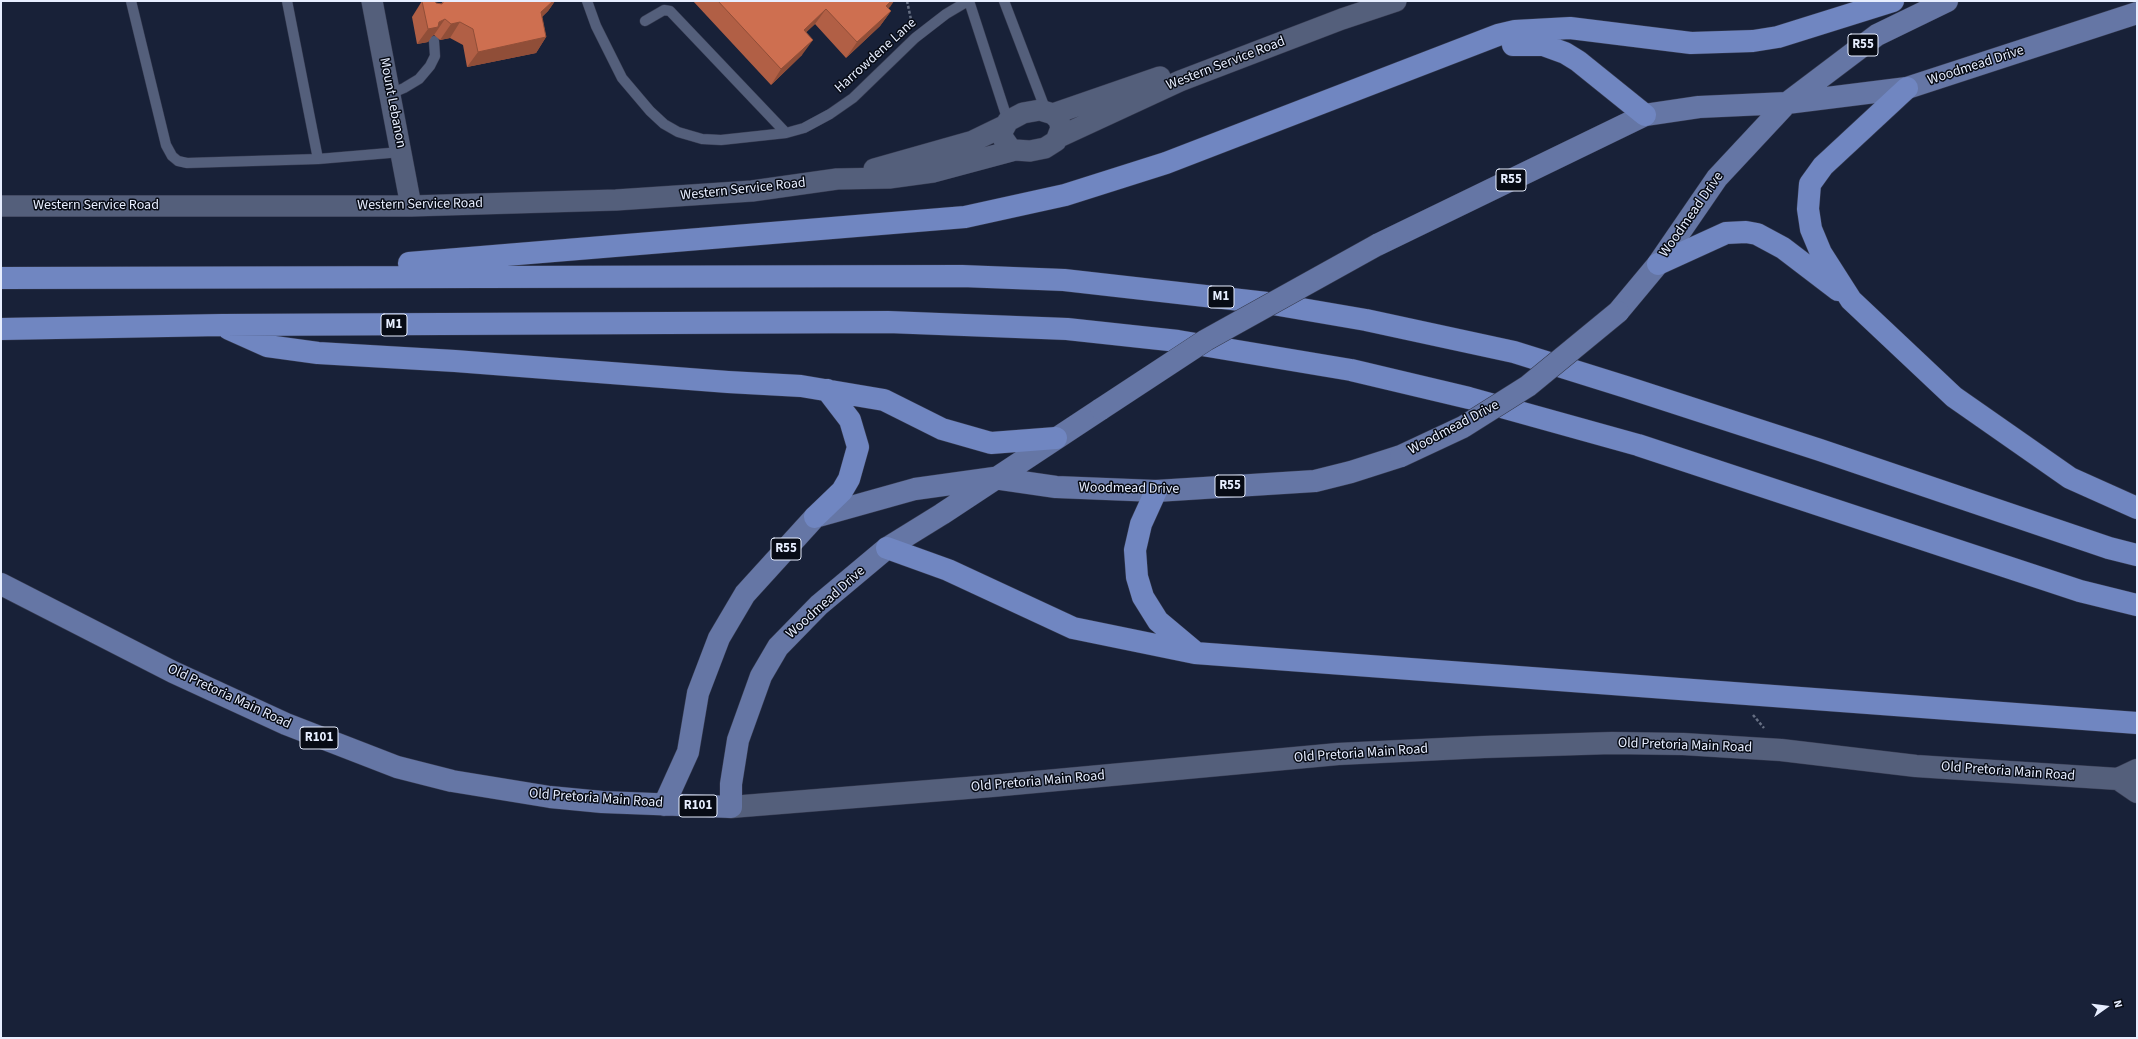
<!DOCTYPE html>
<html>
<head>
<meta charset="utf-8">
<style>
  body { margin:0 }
  #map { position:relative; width:2138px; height:1039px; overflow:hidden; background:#182138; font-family:"Source Sans 3",sans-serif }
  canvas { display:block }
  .frame { position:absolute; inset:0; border:2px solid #e7eeff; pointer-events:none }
  .north { position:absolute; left:2086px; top:987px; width:40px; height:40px; -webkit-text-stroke:3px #070b15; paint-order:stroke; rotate:76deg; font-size:11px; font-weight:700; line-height:16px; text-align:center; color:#e7eeff }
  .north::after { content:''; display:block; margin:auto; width:14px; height:18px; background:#e7eeff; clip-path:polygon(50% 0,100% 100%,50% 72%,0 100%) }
</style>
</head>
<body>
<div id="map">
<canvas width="2138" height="1039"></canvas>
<div class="frame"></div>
<div class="north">N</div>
</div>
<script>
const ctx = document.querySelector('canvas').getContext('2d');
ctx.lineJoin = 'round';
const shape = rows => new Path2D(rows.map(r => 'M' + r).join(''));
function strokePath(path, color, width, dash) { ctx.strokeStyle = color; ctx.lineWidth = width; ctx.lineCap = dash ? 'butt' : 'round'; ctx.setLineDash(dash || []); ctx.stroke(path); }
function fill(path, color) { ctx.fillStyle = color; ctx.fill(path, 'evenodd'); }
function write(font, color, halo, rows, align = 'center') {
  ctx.font = font + ' "Source Sans 3",sans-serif'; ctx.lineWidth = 3; ctx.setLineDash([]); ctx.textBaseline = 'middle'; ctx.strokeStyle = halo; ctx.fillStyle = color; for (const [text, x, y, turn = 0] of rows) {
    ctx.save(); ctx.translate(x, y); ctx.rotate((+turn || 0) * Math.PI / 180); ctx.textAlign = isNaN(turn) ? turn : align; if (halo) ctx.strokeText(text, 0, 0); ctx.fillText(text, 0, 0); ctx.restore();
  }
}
const service = shape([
  [131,1,166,145,172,156,178,161,187,163,318,159,401,152],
  [287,1,318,159],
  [587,1,596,26,622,78,650,111,664,124,678,132,702,139,721,140,786,133,804,128,830,114,853,98,915,38,946,14,968,1],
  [969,1,1008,121],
  [1004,1,1046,111],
  [645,21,664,10,670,11,786,133],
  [390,94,404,88,419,79,430,66,435,56,434,41]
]);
const minor = shape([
  [372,1,411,206],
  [1040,110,1053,114,1059,120,1061,128,1056,141,1045,148,1030,151,1015,150,1010,148,1003,138,1002,132,1008,121,1023,113,1040,110],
  [1053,114,1160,77],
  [1059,137,1180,81,1342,19,1396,1],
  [874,169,973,141,1004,126],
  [1,206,411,206,616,200,752,191,837,179,889,178,933,172,1015,150]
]);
const secondary = shape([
  [2118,779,2137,792],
  [731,807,992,786,1338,754,1484,747,1612,743,1683,744,1781,750,1916,766,2118,779,2137,770]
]);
const primary = shape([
  [1377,245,1645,115,1699,107,1787,103,1907,88,2137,13],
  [1618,312,1658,264,1717,178,1787,103,1877,35,1947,1],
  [1,584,173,672,286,724,397,767,452,781,550,797,602,802,731,807,731,784,738,740,761,676,778,647,819,605,887,548,942,514,1101,409],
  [664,805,688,752,698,693,719,638,745,594,815,517,915,489,994,478,1056,487,1156,491,1315,481,1351,472,1401,456]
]);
const motorway = shape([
  [1513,45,1543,45,1565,53,1578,61,1645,115],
  [1907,88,1823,166,1810,184,1808,209,1811,229,1821,253,1851,300,1954,397,2070,478,2137,508],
  [409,263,965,217,1065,195,1166,163,1498,35,1515,31,1570,28,1691,43,1753,41,1778,37,1893,1],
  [1658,264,1726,233,1746,232,1757,234,1783,248,1838,290],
  [1,278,962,276,1064,280,1267,303,1366,320,1514,352,1626,387,1820,450,2109,548,2137,555],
  [1,329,222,325,888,322,1067,329,1178,341,1351,370,1469,398,1638,445,2080,591,2137,605],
  [229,329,267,346,318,353,455,361,728,382,801,386,884,400,942,429,991,443,1056,438],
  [1156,491,1141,524,1135,550,1137,577,1143,597,1158,621,1195,652],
  [815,517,842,491,849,479,858,447,850,420,827,390],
  [887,548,948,570,1073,628,1195,653,2137,723]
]);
strokePath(service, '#363b50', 11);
strokePath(minor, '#363b50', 22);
strokePath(secondary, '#363b50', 23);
strokePath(primary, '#363b50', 23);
strokePath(motorway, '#363b50', 23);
strokePath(shape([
  [907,1,912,24],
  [1753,715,1764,728]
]), '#666f83', 2.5, [3, 2]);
strokePath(service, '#545f7b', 10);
strokePath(minor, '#545f7b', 21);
strokePath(secondary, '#545f7b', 22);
strokePath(primary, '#6576a5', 22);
strokePath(motorway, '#7086c1', 22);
const primaryBridge = shape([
  [1101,409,1206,340,1377,245],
  [1401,456,1463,427,1528,386,1618,312]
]);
strokePath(primaryBridge, '#363b50', 23, []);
strokePath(primaryBridge, '#6576a5', 22);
fill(shape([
  [422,1,441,4,443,1,555,1,548,11,542,17,546,37,536,53,467,67,463,45,450,38,440,40,434,35,432,36,428,42,417,44,412,17],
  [693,1,894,1,888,8,891,11,880,26,846,58,815,24,806,32,802,55,771,85]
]), '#b15f45');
fill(shape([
  [553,1,555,1,548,11,530,27,541,12],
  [891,1,894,1,890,7,875,21,886,6],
  [826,9,815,24,793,45,804,30],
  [891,11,880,26,846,58,857,42],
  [445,19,434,35,432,36,428,42,417,44,428,29],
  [460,22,450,38,440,40,451,24],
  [546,37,536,53,467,67,478,52],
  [813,40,802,55,771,85,781,69]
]), '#904e38');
const building = shape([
  [422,1,435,1,436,3,442,4,444,1,553,1,541,12,546,37,478,52,473,29,460,22,451,24,445,19,439,22,438,27,428,29,422,1],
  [718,1,891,1,886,6,891,11,857,42,826,9,804,30,813,40,781,69,718,1]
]);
fill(building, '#ce6f50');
strokePath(building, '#904e38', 1);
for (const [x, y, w] of [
  [1863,45,30],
  [1511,180,30],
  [1221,297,26],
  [394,325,26],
  [1230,486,30],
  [786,549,30],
  [319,738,38],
  [698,806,38]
]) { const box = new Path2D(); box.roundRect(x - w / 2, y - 11, w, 22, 3); ctx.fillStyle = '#070b15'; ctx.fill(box); strokePath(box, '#e7eeff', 1); }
write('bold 13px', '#e7eeff', null, [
  ["R55",1863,45],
  ["R55",1511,180],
  ["M1",1221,297],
  ["M1",394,325],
  ["R55",1230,486],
  ["R55",786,549],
  ["R101",319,738],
  ["R101",698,806]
]);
write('14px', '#e7eeff', '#070b15', [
  ["Harrowdene Lane",876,56,-42],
  ["Western Service Road",1226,64,-21],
  ["Woodmead Drive",1976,66,-18],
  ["Mount Lebanon",392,103,79],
  ["Western Service Road",743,190,-6],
  ["Western Service Road",420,205,-1],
  ["Western Service Road",96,206],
  ["Woodmead Drive",1692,215,-55],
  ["Woodmead Drive",1454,428,-28],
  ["Woodmead Drive",1129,489,1],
  ["Woodmead Drive",826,603,-42],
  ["Old Pretoria Main Road",229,697,25],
  ["Old Pretoria Main Road",1685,746,2],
  ["Old Pretoria Main Road",1361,754,-4],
  ["Old Pretoria Main Road",2008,772,4],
  ["Old Pretoria Main Road",1038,782,-5],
  ["Old Pretoria Main Road",596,799,4]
]);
</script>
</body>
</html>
